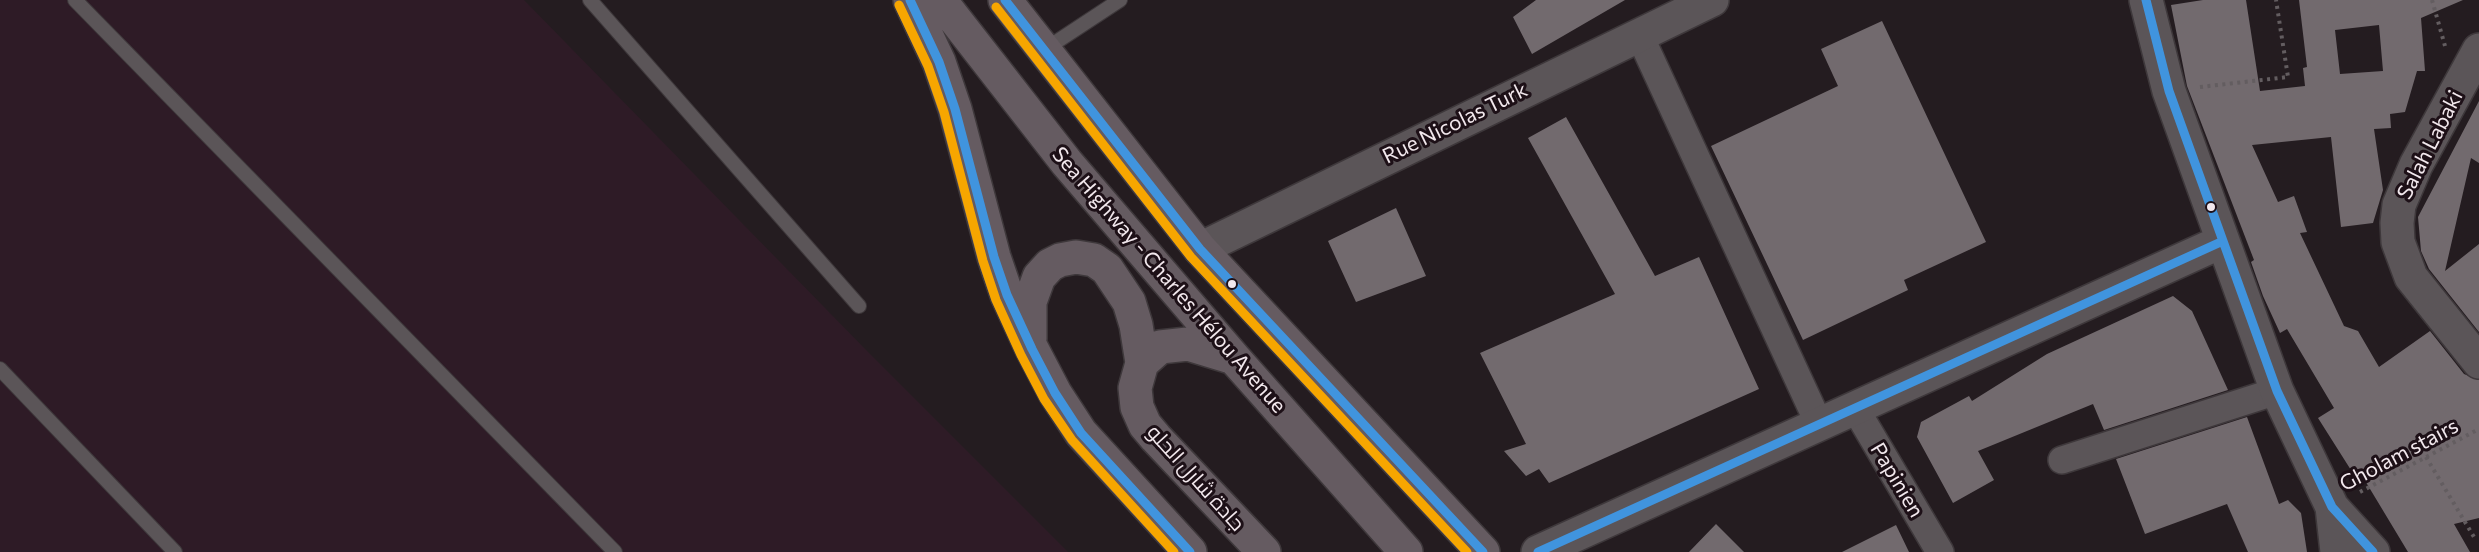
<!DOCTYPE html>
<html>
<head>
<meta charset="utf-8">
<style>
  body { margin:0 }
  canvas { display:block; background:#241c20 }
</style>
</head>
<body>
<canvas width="2479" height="552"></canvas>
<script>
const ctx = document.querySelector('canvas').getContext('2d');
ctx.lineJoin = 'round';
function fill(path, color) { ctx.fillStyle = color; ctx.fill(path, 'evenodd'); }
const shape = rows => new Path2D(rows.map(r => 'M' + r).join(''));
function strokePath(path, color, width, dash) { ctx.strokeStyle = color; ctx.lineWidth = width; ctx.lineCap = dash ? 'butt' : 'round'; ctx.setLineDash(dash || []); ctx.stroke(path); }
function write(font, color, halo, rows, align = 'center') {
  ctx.font = font + ' Commissioner,Cairo,sans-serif'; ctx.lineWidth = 6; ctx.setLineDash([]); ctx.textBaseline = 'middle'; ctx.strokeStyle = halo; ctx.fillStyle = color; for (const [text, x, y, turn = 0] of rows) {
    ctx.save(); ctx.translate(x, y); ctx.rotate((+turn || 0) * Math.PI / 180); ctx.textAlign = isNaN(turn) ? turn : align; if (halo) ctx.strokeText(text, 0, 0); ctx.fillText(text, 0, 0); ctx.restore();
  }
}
fill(shape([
  [0,0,524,0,869,353,1068,552,0,552]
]), '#2e1b26');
fill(shape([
  [1536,0,1625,0,1532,54,1513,17],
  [2203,0,2246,0,2260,91,2305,86,2303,68,2307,67,2299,0,2463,0,2421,18,2425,71,2417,71,2405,112,2390,114,2391,128,2374,129,2383,190,2373,223,2341,227,2331,137,2252,145,2278,202,2294,196,2307,232,2300,233,2344,326,2358,331,2379,367,2430,331,2464,374,2479,380,2479,518,2454,524,2470,552,2408,552,2361,474,2356,478,2318,418,2334,408,2287,329,2280,333,2263,296,2251,262,2254,260,2187,86,2171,5],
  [2379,25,2383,71,2340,74,2335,30],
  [1882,21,1986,242,1904,280,1908,290,1803,340,1711,146,1838,86,1821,49],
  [2479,101,2479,163,2471,158,2445,271,2479,244,2479,332,2429,269,2421,251,2418,217],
  [1566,117,1655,276,1699,257,1759,389,1549,483,1539,469,1526,476,1504,451,1526,444,1480,353,1615,294,1528,138],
  [1396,208,1426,276,1356,302,1328,241],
  [2173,296,2192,311,2228,390,2104,430,2093,404,1978,451,1994,480,1953,503,1917,437,1921,422,1969,396,1972,401,2047,354],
  [2247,417,2279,504,2288,500,2301,513,2307,552,2248,552,2227,504,2145,534,2116,459],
  [1716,524,1744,552,1689,552],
  [1896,525,1909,552,1842,552]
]), '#726a6e');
const service = shape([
  [75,0,615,552],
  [590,0,859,306],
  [1044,50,1120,0],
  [0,369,175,552]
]);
const minor = shape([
  [1639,34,1819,424],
  [1855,408,1940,552],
  [2062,460,2277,391]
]);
const tertiary = shape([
  [2146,0,2169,91,2277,391,2332,507,2373,552],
  [2479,50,2416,165,2399,205,2397,223,2398,242,2411,277,2479,362],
  [1200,249,1712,0],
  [2332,507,2337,552],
  [1538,552,2223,241]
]);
const motorway = shape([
  [910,0,939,62,955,109,994,257,1007,295,1032,349,1055,393,1081,433,1190,552],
  [940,0,1067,163,1234,358,1406,552],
  [1005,0,1200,249,1483,552],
  [1030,339,1030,302,1039,277,1050,265,1060,260,1076,257,1094,260,1107,269,1129,302,1136,325,1142,363],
  [1234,358,1188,344,1160,347,1142,363,1135,388,1137,407,1145,425,1156,438,1264,552]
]);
strokePath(service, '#3e383b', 16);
strokePath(minor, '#3e383b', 30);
strokePath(tertiary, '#3e383b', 36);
strokePath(motorway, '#3e383b', 36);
strokePath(shape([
  [2432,0,2445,46],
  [2200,87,2288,77,2276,0],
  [2426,457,2474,537],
  [2360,492,2479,429]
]), '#635d60', 4, [3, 4.5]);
strokePath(service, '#5b5558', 14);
strokePath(minor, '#5b5558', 27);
strokePath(tertiary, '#5b5558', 33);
strokePath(motorway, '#655b61', 33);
strokePath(shape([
  [910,0,939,62,955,109,994,257,1007,295,1032,349,1055,393,1081,433,1190,552],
  [1005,0,1200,249,1483,552],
  [2146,0,2169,91,2277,391,2332,507,2373,552],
  [1538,552,2223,241]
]), '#4094de', 9);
strokePath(shape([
  [899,5,928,66,944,112,983,261,996,300,1021,355,1044,399,1072,440,1174,552],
  [996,7,1191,257,1467,552]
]), '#f7a600', 9);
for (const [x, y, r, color] of [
  [2211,207,5,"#f2e8ed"],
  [1232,284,5,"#f2e8ed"]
]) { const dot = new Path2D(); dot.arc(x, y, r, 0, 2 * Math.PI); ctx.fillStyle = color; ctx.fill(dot); strokePath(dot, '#1d1017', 2); }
write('21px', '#f2e8ed', '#1d1017', [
  ["Rue Nicolas Turk",1455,123,-26],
  ["Salah Labaki",2430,145,-63],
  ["Sea Highway - Charles Hélou Avenue",1169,280,49],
  ["Gholam stairs",2399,455,-28],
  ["جادة شارل الحلو",1196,478,48],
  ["Papinien",1897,480,59]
]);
</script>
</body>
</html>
